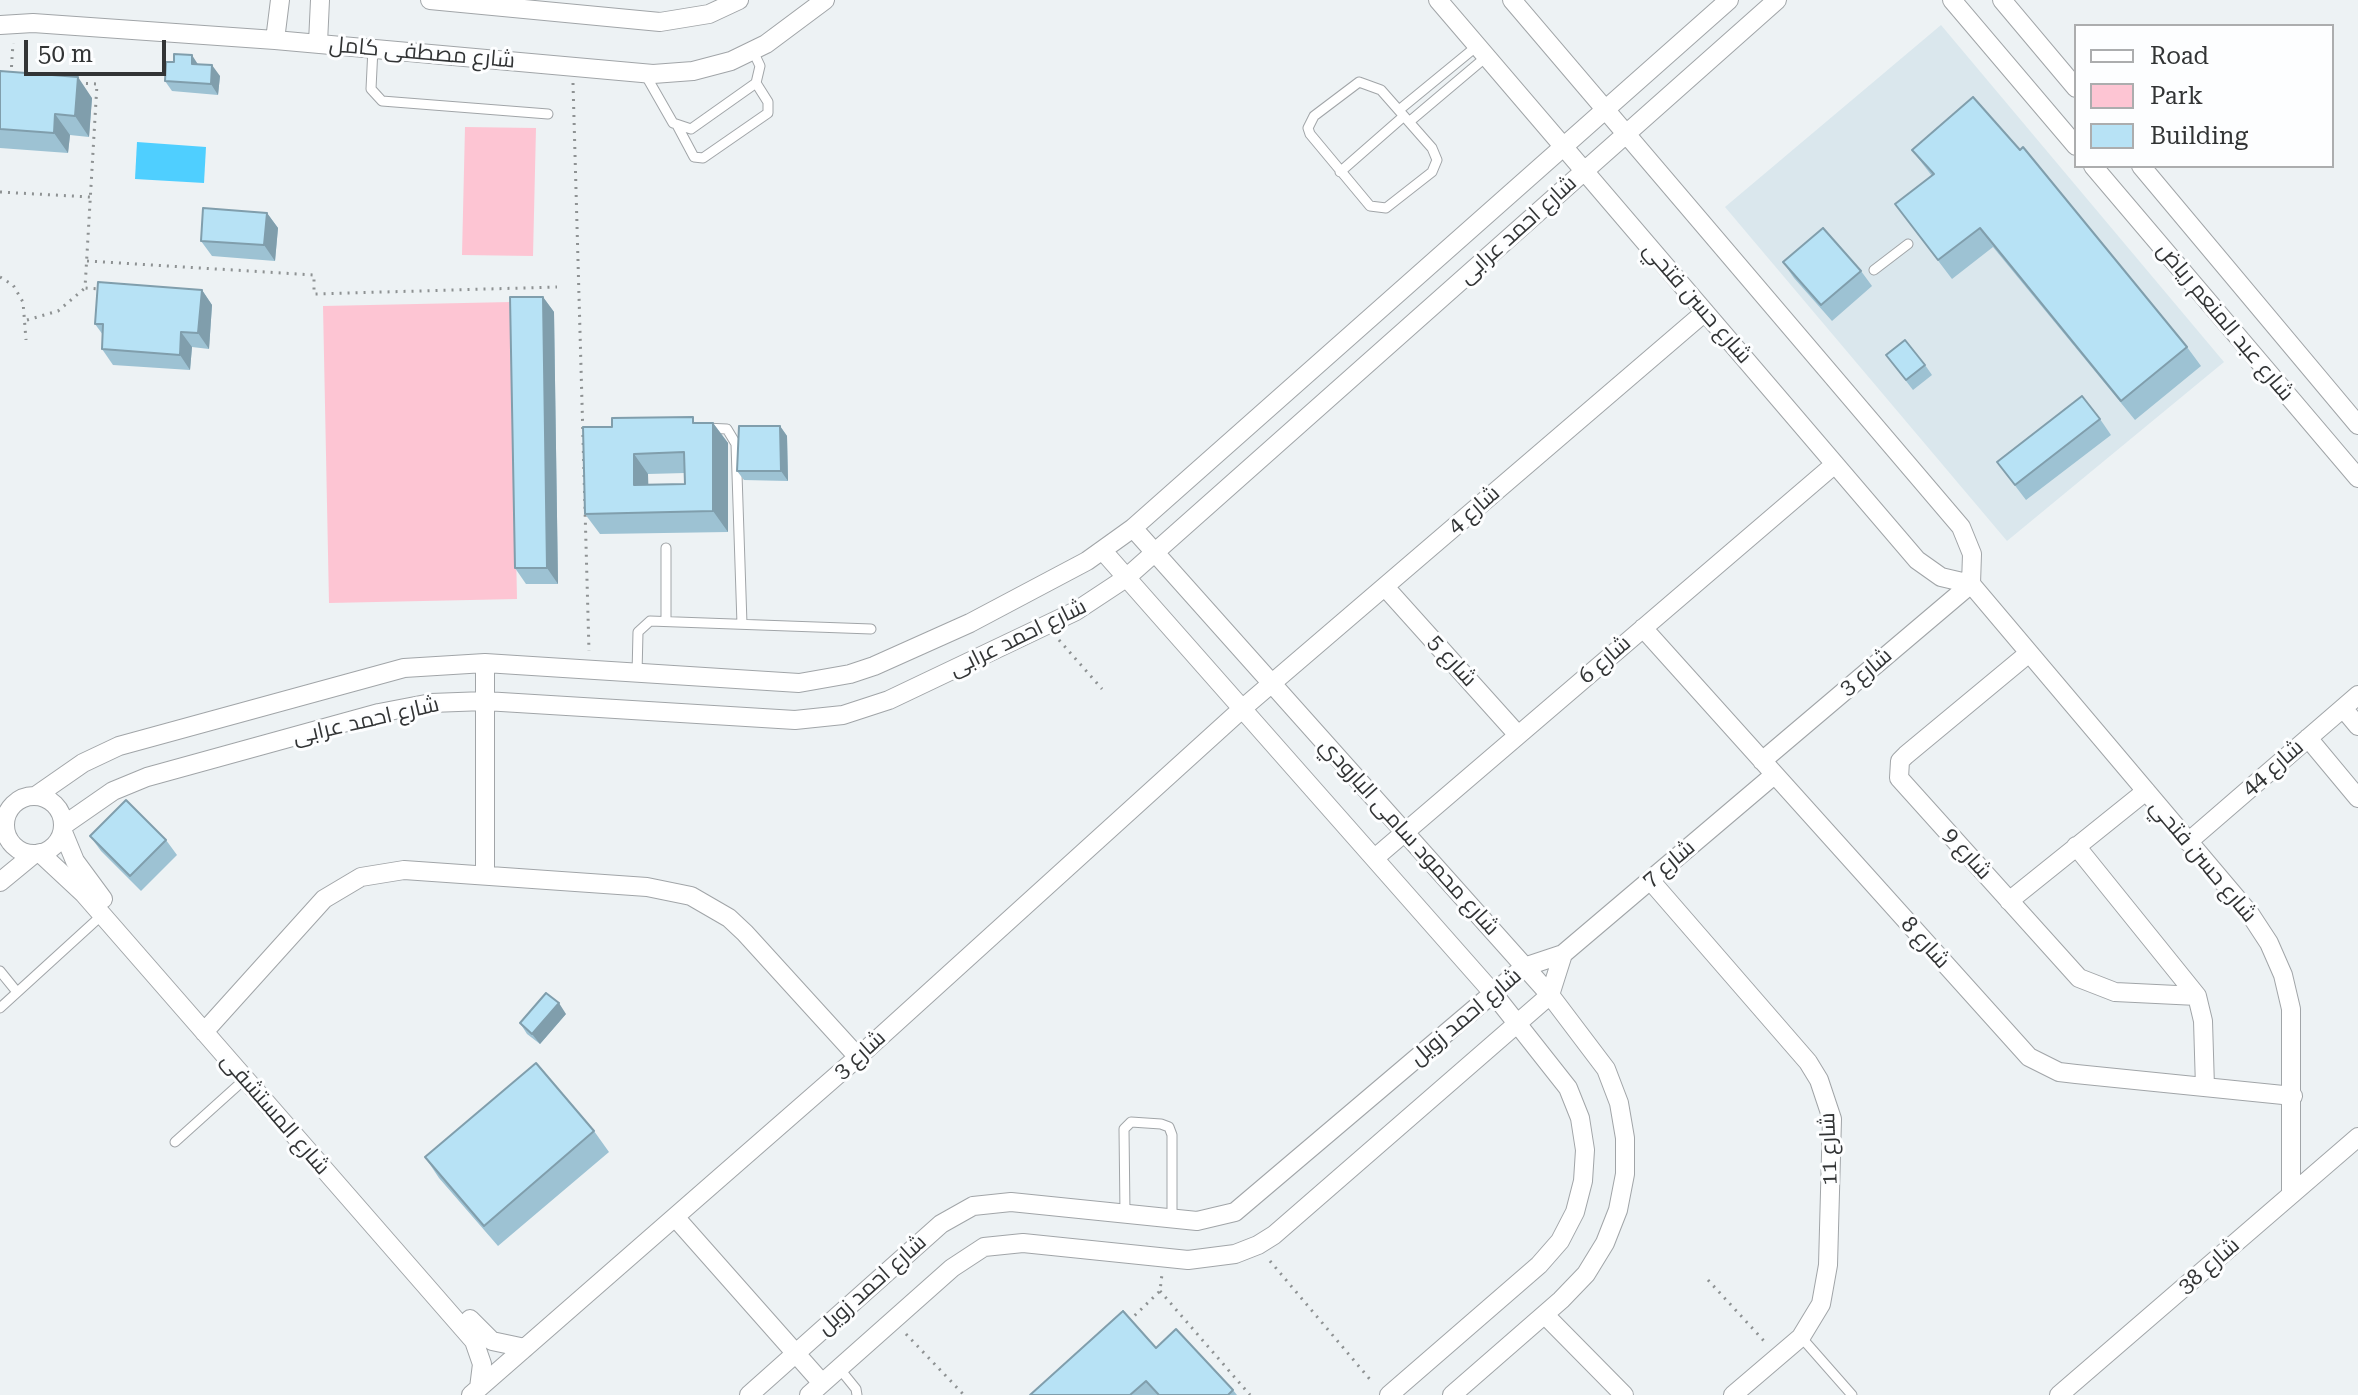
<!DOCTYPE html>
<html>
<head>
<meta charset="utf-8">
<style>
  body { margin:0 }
  #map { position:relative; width:2358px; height:1395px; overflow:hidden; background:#edf2f4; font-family:"Roboto Serif",serif }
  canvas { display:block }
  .legend { position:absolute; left:2074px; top:24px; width:260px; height:144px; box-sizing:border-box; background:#fdfeff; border:2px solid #acadae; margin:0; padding:10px 14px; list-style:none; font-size:24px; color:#323435 }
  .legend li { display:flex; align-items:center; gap:16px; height:40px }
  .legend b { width:40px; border:2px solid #acadae }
  .scale { position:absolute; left:24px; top:40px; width:142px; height:36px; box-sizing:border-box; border:4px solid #323435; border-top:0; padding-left:10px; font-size:24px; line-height:28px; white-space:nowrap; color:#323435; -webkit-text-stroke:6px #fdfeff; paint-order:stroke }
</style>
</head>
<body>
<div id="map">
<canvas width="2358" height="1395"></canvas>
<ul class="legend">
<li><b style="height:10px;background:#fff"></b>Road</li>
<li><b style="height:22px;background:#fdc5d3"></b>Park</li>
<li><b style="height:22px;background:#b7e2f5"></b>Building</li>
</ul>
<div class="scale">50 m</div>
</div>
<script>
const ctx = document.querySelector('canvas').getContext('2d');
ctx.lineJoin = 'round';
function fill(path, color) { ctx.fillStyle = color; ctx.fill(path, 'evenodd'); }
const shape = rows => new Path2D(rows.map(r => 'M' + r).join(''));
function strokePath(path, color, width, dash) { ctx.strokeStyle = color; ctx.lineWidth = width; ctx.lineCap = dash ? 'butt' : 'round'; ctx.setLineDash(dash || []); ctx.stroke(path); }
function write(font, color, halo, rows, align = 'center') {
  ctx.font = font + ' "Roboto Serif",Cairo,serif'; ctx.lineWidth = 6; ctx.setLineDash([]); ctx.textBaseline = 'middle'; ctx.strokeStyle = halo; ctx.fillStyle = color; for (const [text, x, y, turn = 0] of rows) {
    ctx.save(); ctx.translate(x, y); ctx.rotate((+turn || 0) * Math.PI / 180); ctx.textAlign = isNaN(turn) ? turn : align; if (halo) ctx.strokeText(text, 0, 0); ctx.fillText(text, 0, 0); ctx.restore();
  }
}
fill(shape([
  [1941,25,2224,362,2007,541,1725,207]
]), '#dae7ed');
fill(shape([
  [465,127,536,128,533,256,462,255],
  [511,302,517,599,329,603,323,306]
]), '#fdc5d3');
fill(shape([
  [137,142,206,147,204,183,135,179]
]), '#4fcfff');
const service = shape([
  [373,48,371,89,382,101,548,114],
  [645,74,673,123,691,129,756,83,760,66,753,51],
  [1359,82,1381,90,1432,148,1437,160,1432,172,1386,208,1370,206,1310,134,1308,128,1314,116,1359,82],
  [1399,110,1477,46],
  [1409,122,1486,57],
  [678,127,694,157,703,158,768,113,768,102,756,83],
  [1340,172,1404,116],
  [1874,270,1908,244],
  [705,428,727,429,736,444,742,624],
  [666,621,666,548],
  [637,674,638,632,650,621,871,629],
  [0,971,17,992],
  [0,1008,102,915],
  [175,1142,245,1079],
  [1125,1213,1124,1129,1131,1122,1161,1124,1169,1127,1172,1135,1172,1218],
  [1801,1337,1852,1395],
  [839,1368,856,1389,857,1395]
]);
const minor = shape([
  [430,0,660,22,709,14,739,0],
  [1438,0,1917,560,1941,577,1971,584,2250,914,2269,943,2283,975,2291,1009,2291,1194],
  [1512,0,1961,527,1972,554,1971,584],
  [1952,0,2076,146],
  [2002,0,2076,88],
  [0,25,33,23,275,40,653,74,693,71,731,61,766,44,825,0],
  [275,40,280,0],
  [318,43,320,0],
  [2093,166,2358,478],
  [2141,166,2358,425],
  [1133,528,1550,995,1606,1069,1619,1103,1625,1138,1625,1174,1618,1210,1605,1243,1586,1274,1561,1300,1452,1395],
  [1103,551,1493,993,1568,1088,1580,1118,1585,1150,1583,1181,1575,1212,1560,1241,1539,1265,1389,1395],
  [1385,587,1518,735],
  [1643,628,2029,1057,2059,1072,2076,1074,2293,1096],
  [2029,653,1906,755,1900,761,1899,778,2079,978,2115,992,2197,996],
  [485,663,485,875],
  [2343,708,2358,726],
  [2308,738,2358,798],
  [1762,761,1971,584],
  [37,795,83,763,119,746,404,668,485,663,799,683,850,674,874,666,970,623,1087,561,1133,528,1729,0],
  '5 825a29 29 0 1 1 58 0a29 29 0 1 1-58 0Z',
  [64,825,113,791,147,777,379,713,431,703,485,701,795,720,843,715,889,700,1076,611,1126,578,1777,0],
  [63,832,75,861,103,899],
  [2188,842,2358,695],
  [2076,846,2197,996,2203,1021,2205,1087],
  [40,853,84,894,474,1341,482,1364,479,1388],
  [1376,857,1835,464],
  [1650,880,1808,1062,1819,1080,1832,1119,1828,1265,1821,1304,1801,1337,1733,1395],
  [0,882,34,854],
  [2009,901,2146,791],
  [204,1032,324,899,361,877,404,870,647,887,691,896,729,918,745,933,858,1057],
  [675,1217,822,1383],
  [1545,1315,1624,1395],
  [470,1319,492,1341,525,1348],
  [471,1395,858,1057,1243,708,1705,312],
  [749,1395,941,1224,973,1206,1011,1202,1197,1221,1235,1212,1524,967,1563,954,1774,775],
  [809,1395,952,1268,984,1247,1023,1243,1188,1260,1235,1254,1258,1245,1274,1235,1550,995,1563,954],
  [2059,1395,2358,1137]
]);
strokePath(service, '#a1a5a8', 11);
strokePath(minor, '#a1a5a8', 20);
strokePath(shape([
  [11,75,13,43],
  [78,83,97,84,85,288,99,289],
  [573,83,589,651],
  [0,192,90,197],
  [87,261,314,275,314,294,557,287],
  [0,277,13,285,23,302,26,340],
  [27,320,58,311,85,288],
  [1059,640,1102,689],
  [1270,1261,1373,1383],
  [1708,1280,1765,1342],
  [1160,1291,1250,1395],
  [1129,1321,1160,1291,1162,1274],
  [906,1334,964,1395]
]), '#8e9293', 3, [2, 6]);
strokePath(service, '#fff', 9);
strokePath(minor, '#fff', 18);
fill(shape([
  [199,65,220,76,218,95,172,91,165,81],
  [0,71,92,98,89,137,70,135,68,153,0,148],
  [1912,150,2187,347,2201,366,2135,420,1993,247,1952,279,1895,204,1932,176],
  [267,213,278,228,275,261,212,256,201,241],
  [1783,262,1861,271,1872,286,1832,321,1794,278],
  [202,290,212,305,209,349,192,347,190,370,113,365,102,349,103,335,95,324],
  [543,297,554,312,558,584,526,584,515,568],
  [1886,355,1925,365,1932,375,1913,390],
  [2100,419,2111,435,2026,500,1997,462],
  [713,423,728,443,728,532,600,534,585,514,583,427],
  [685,473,685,484,648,485,648,474],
  [780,426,787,436,788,481,744,480,737,471],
  [90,836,166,840,177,855,141,891,101,851],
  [566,1014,540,1044,527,1034,520,1023],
  [594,1131,609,1152,498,1246,439,1178,425,1157],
  [1156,1348,1233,1390,1237,1395,1030,1395]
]), '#9dc2d3');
fill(shape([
  [192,55,199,66,192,64],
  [212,65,220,76,218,95,211,84],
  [78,77,92,98,89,137,75,116],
  [55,114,70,135,68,153,54,133],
  [267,213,278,228,275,261,264,245],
  [202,290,212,305,209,349,198,333],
  [543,297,554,312,558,584,547,568],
  [181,332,192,347,190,370,180,355],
  [713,423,728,443,728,532,713,511],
  [780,426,787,436,788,481,781,471],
  [634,454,648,474,649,506,634,485],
  [559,1003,566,1014,540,1044,532,1034]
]), '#809eac');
const building = shape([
  [174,54,192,55,192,64,212,65,211,84,165,81,166,62,174,62,174,54],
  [0,71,78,77,75,116,55,114,54,133,0,129,0,71],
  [1973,97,2020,150,2023,147,2187,347,2121,401,1980,228,1938,260,1895,204,1934,174,1912,150,1973,97],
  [203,208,267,213,264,245,201,241,203,208],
  [1823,228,1861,271,1821,305,1783,262,1823,228],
  [98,282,202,290,198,333,181,332,180,355,102,349,103,324,95,324,98,282],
  [510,297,543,297,547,568,515,568,510,297],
  [1905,340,1925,365,1906,380,1886,355,1905,340],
  [2082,396,2100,419,2015,485,1997,462,2082,396],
  [693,417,693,423,713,423,713,511,585,514,583,427,612,427,612,418,693,417],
  [684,452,685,484,634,485,634,454,684,452],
  [739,426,780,426,781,471,737,471,739,426],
  [126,800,166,840,130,876,90,836,126,800],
  [546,993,559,1003,532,1034,520,1023,546,993],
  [536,1063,594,1131,484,1226,425,1157,536,1063],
  [1123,1311,1156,1348,1176,1329,1233,1390,1228,1395,1159,1395,1146,1381,1130,1395,1030,1395,1123,1311]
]);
fill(building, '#b7e2f5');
strokePath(building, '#809eac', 2);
write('22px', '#323435', '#fdfeff', [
  ["شارع مصطفى كامل",422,53,5],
  ["شارع احمد عرابى",1518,230,-42],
  ["شارع حسن فتحي",1697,303,49],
  ["شارع عبد المنعم رياض",2225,322,50],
  ["شارع 4",1474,510,-41],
  ["شارع احمد عرابى",1018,638,-26],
  ["شارع 6",1605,660,-41],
  ["شارع 5",1452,661,48],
  ["شارع 3",1866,672,-40],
  ["شارع احمد عرابى",366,721,-13],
  ["شارع 44",2273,768,-41],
  ["شارع محمود سامى البارودي",1409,837,48],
  ["شارع 9",1967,854,48],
  ["شارع حسن فتحي",2203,861,50],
  ["شارع 7",1669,864,-40],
  ["شارع 8",1925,943,48],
  ["شارع احمد زويل",1466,1017,-40],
  ["شارع 3",860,1055,-42],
  ["شارع المستشفى",275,1114,49],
  ["شارع 11",1829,1149,-92],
  ["شارع 38",2209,1266,-41],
  ["شارع احمد زويل",872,1285,-42]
]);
</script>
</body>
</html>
